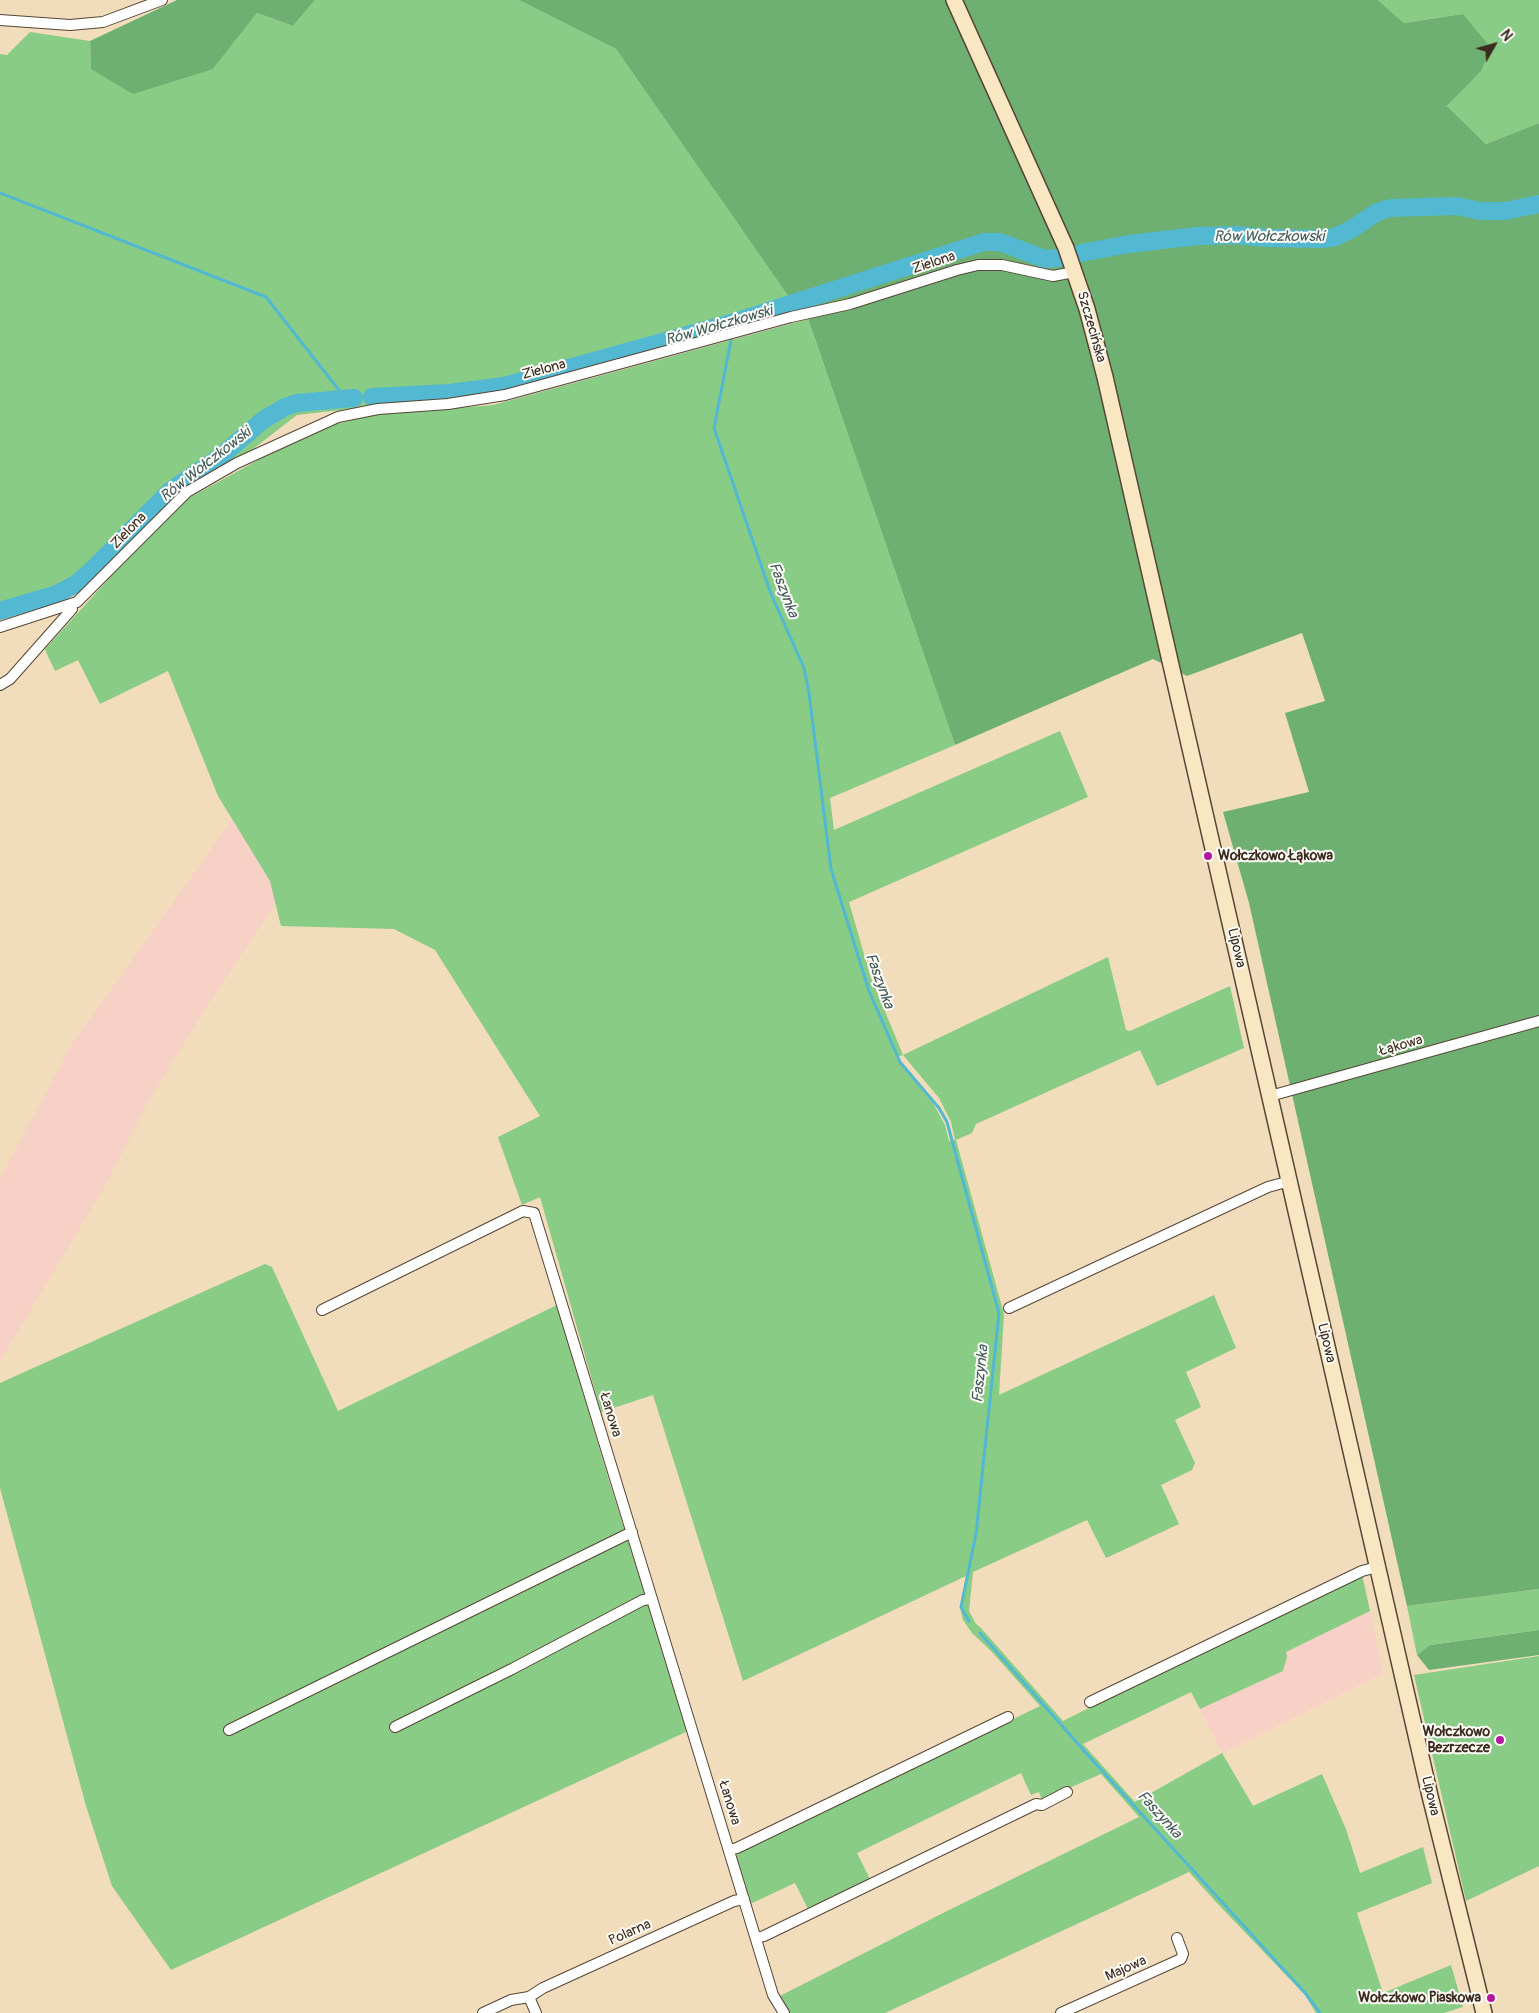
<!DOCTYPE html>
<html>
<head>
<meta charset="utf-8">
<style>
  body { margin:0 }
  #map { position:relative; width:1539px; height:2013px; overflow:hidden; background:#f1dcbb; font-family:Pangolin,sans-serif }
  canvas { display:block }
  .north { position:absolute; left:1469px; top:20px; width:50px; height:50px; -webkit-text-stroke:4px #fdfcf7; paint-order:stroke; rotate:52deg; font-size:14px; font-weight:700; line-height:20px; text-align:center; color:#3b2a1e }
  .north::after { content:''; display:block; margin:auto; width:18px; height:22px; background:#3b2a1e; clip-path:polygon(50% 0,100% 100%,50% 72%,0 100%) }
</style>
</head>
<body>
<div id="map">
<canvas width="1539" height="2013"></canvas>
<div class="north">N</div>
</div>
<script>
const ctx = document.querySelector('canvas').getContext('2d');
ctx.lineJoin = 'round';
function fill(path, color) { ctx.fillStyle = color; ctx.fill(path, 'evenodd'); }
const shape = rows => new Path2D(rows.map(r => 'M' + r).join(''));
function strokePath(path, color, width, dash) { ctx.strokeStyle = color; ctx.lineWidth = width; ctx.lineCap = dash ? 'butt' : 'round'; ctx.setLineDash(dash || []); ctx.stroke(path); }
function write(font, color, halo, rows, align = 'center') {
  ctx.font = font + ' Pangolin,sans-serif'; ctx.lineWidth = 4; ctx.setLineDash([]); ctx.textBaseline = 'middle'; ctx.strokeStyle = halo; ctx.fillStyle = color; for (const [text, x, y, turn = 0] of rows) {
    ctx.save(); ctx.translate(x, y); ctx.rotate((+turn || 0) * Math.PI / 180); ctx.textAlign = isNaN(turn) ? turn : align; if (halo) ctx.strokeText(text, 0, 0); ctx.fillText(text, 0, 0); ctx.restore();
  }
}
fill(shape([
  [1078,49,317,851,269,913,203,1012,148,1102,110,1177,0,1361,0,1180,70,1047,294,733,398,432,398,410,496,407,758,253,810,216],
  [1370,1611,1383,1673,1222,1753,1200,1709,1282,1671,1286,1652]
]), '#f7d1c6');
fill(shape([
  [315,0,519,0,616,49,791,300,804,307,483,394,297,415,253,449,185,487,174,496,93,581,80,590,0,617,0,54,7,55,30,32,90,41,91,69,213,69,257,13,293,26],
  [1378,0,1539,0,1539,123,1486,144,1447,106,1480,71,1463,14,1404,23],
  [808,319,955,745,830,798,834,830,1060,731,1088,797,849,902,870,975,903,1055,1108,957,1126,1030,1130,1031,1230,986,1244,1048,1157,1086,1140,1050,976,1124,972,1133,956,1140,1004,1314,999,1395,1214,1295,1236,1348,1186,1372,1201,1407,1175,1420,1195,1463,1192,1470,1161,1485,1179,1524,1106,1558,1087,1520,973,1572,969,1611,976,1624,981,1628,1063,1721,1273,1616,1362,1574,1370,1611,1286,1652,1287,1657,1283,1671,1200,1709,1191,1692,1083,1744,1135,1802,1222,1753,1253,1806,1322,1774,1346,1829,1360,1873,1423,1847,1432,1883,1357,1913,1383,1993,1451,1965,1463,2007,1444,2013,1316,2013,1305,1995,1216,1902,1189,1872,885,2013,789,2013,778,1997,949,1910,1139,1817,1101,1774,1042,1800,1039,1792,1031,1795,1021,1773,857,1853,870,1879,808,1909,795,1883,750,1904,736,1854,1040,1706,992,1652,972,1633,963,1620,960,1608,966,1576,743,1681,653,1395,601,1412,540,1197,522,1205,498,1137,540,1116,435,950,394,929,281,926,270,881,218,796,168,671,100,704,78,660,55,671,47,654,45,649,115,572,189,498,280,448,332,425,374,415,493,405],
  [903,1055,939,1098,951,1122,955,1140,949,1141,945,1125,933,1103,896,1057],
  [265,1264,272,1267,338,1411,557,1305,610,1484,688,1731,171,1970,112,1886,86,1806,0,1488,0,1383],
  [1539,1589,1539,1630,1430,1645,1417,1655,1407,1606],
  [1539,1656,1539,1866,1466,1901,1414,1675]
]), '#88cc85');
fill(shape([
  [177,0,315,0,293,26,257,13,213,69,133,94,91,69,90,41],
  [519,0,1378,0,1404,23,1463,14,1491,48,1481,71,1447,106,1486,144,1539,123,1539,1589,1407,1606,1249,903,1223,812,1309,792,1285,713,1325,701,1302,633,1187,676,1153,659,955,745,804,307,791,300,616,49],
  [1539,1630,1539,1655,1429,1670,1417,1655,1430,1645]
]), '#6eb072');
strokePath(shape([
  [0,193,266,297,346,399],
  [730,330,731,323],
  [731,340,714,428,771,594,804,668,809,693,831,869,869,991,900,1062,939,1108,947,1122,999,1313,976,1534,961,1607,969,1621],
  [980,1633,1094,1762,1306,1994,1320,2013]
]), '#53b8d1', 3);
strokePath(shape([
  [1081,253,1129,244,1197,236,1235,235,1267,238,1323,239,1335,237,1352,229,1377,212,1390,208,1457,206,1480,211,1505,211,1539,204],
  [372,397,449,393,504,386,731,323,984,242,1000,242,1045,259,1058,258],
  [0,611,57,594,76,584,92,570,170,491,220,457,263,420,285,407,297,403,354,398]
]), '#53b8d1', 18);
const street = shape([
  [0,20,70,25,103,22,162,0],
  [0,627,77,602,187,492,237,463,338,417,378,409,448,404,505,395,791,317,850,304,957,270,978,265,1002,265,1053,276,1074,272],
  [0,685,10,679,72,609,71,605],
  [1270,1096,1539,1021],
  [1009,1308,1268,1187,1290,1181],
  [322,1310,523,1211,534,1213,773,1995,784,2013],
  [1090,1702,1362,1571,1377,1567],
  [395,1727,512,1669,643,1600,652,1599],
  [229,1730,632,1532],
  [729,1850,737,1848,1008,1717],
  [756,1938,764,1936,1036,1804,1042,1805,1067,1792],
  [529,1997,536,2013],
  [483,2013,511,2000,529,1997,543,1988,734,1901,744,1899],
  [1061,2013,1181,1959,1183,1954,1177,1938]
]);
const secondary = shape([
  [954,0,1066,248,1087,309,1105,377,1430,1796,1484,2013]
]);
strokePath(street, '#564536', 12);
strokePath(secondary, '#564536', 18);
strokePath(street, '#fff', 10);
strokePath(secondary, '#f9e7c3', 15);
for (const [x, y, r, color] of [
  [1208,856,5,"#b5179e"],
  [1500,1740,5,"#b5179e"],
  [1491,1998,5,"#b5179e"]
]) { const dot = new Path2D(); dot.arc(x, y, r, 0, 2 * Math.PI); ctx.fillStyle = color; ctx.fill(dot); strokePath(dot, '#fdfcf7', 2); }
write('14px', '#3b2a1e', '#fdfcf7', [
  ["Zielona",934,263,-18],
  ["Szczecińska",1091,327,74],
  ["Zielona",544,370,-15],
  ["Zielona",129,531,-46],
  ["Lipowa",1236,948,77],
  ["Łąkowa",1401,1046,-16],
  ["Lipowa",1326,1343,77],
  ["Łanowa",610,1415,73],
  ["Lipowa",1430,1796,77],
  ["Łanowa",729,1803,73],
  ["Polarna",630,1933,-24],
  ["Majowa",1126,1969,-24]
]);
write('bold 14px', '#3b2a1e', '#fdfcf7', [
  ["Wołczkowo Łąkowa",1218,856,"left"],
  ["Wołczkowo",1490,1732],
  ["Bezrzecze",1490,1748],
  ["Wołczkowo Piaskowa",1481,1998]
], 'right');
write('italic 15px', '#435c5d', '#fdfcf7', [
  ["Rów Wołczkowski",1269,237],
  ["Rów Wołczkowski",719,326,-16],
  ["Rów Wołczkowski",206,465,-38],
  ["Faszynka",783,590,69],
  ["Faszynka",879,981,70],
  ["Faszynka",981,1374,-84],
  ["Faszynka",1159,1815,48]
]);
</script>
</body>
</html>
